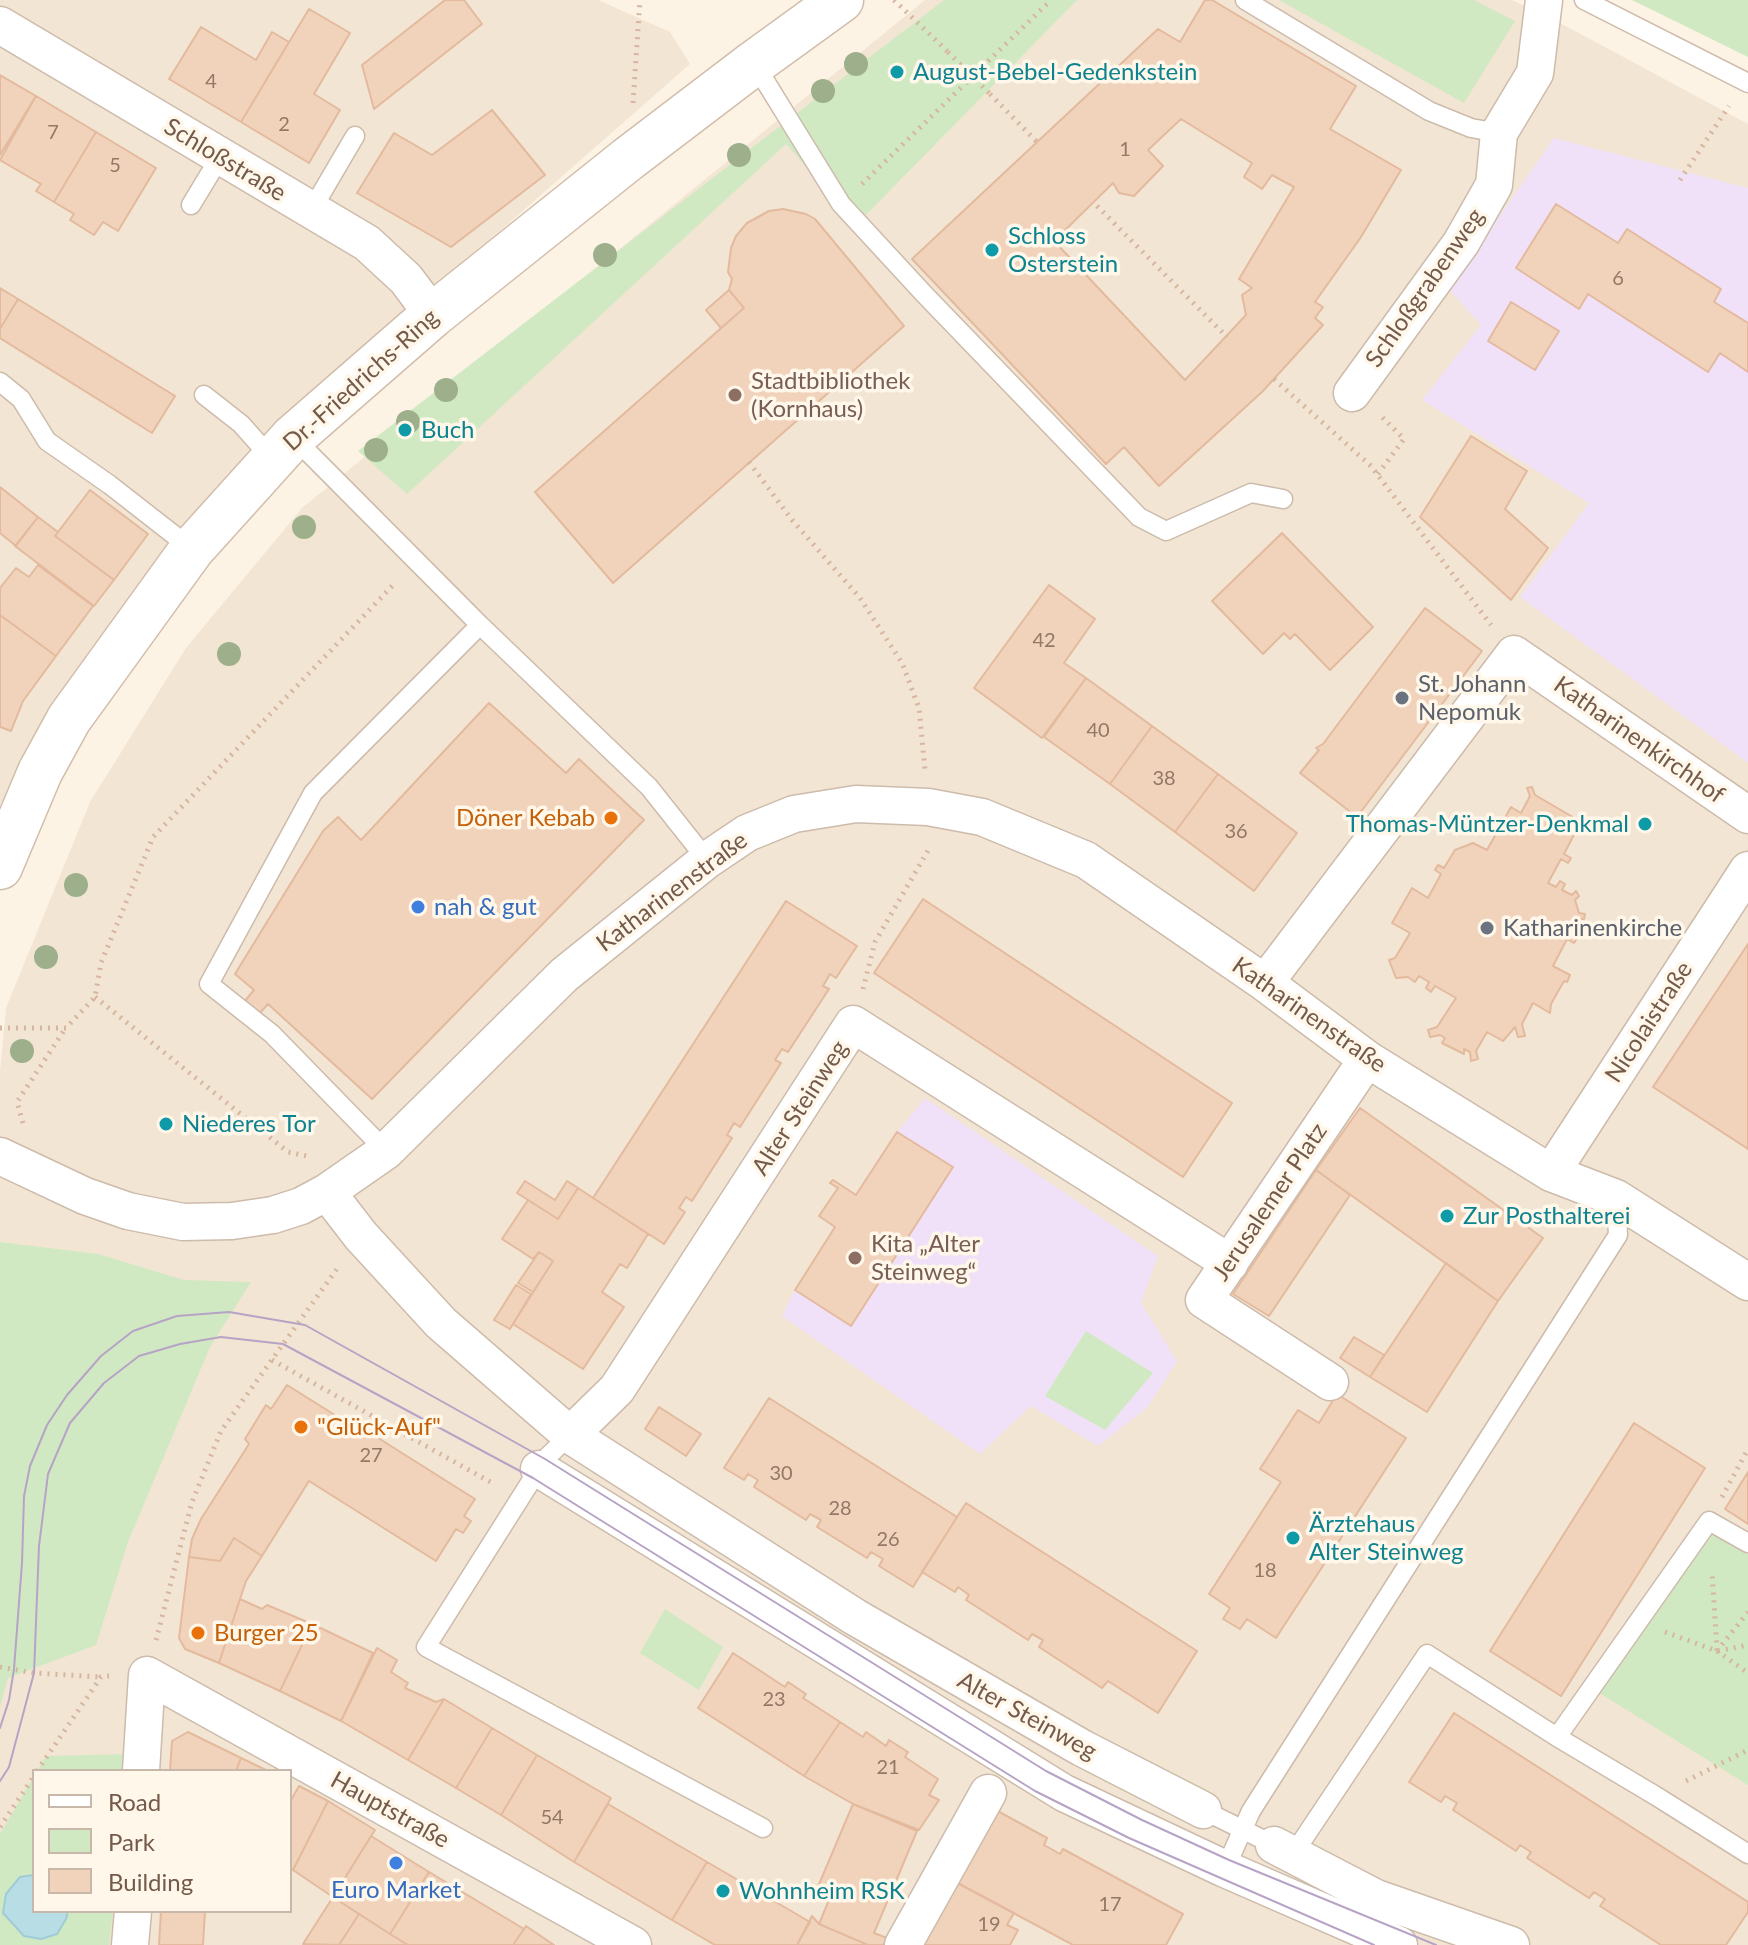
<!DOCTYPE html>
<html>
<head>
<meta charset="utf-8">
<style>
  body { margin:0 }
  #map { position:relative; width:1748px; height:1945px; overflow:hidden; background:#fcf3e4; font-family:Lato,sans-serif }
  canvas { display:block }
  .legend { position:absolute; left:32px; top:1769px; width:260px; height:144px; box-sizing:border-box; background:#fff7ea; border:2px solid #c7b8aa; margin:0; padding:10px 14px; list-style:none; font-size:24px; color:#745a4a }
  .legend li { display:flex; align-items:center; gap:16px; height:40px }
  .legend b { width:40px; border:2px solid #c7b8aa }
</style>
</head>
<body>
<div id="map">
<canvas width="1748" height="1945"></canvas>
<ul class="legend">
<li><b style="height:10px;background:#fff"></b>Road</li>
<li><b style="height:22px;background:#d1e9c3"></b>Park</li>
<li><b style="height:22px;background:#f1d3bc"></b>Building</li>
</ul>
</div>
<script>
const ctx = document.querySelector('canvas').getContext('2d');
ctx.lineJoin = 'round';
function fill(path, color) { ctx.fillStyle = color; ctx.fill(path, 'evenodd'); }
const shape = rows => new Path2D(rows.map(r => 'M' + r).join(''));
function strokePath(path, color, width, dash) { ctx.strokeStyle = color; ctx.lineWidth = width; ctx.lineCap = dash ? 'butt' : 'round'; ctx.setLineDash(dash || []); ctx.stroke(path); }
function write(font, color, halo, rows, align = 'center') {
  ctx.font = font + ' Lato,sans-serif'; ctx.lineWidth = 7; ctx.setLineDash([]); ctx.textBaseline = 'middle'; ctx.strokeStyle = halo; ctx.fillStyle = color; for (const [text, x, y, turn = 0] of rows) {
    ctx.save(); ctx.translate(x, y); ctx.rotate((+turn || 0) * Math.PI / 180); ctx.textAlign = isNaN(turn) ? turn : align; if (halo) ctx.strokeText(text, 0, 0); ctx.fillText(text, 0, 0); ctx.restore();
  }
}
fill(shape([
  [0,0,598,0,670,32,690,64,336,375,223,491,87,656,0,805],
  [925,0,1512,0,1564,25,1748,124,1748,1945,0,1945,0,1072,6,1008,90,802,186,648,302,508],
  [34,1771,290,1771,290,1911,34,1911]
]), '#f3e5d3');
fill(shape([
  [1554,138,1748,188,1748,763,1520,597,1589,503,1422,400,1481,325,1449,289],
  [925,1098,1158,1256,1141,1303,1177,1361,1147,1408,1098,1446,1031,1406,980,1454,782,1316,795,1290,897,1132]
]), '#f0e1f8');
fill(shape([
  [944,0,1077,0,857,224,786,144,407,494,358,451],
  [1279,0,1474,0,1515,21,1464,103],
  [1632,0,1748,0,1748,57],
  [0,1242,98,1254,184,1280,251,1282,210,1347,128,1542,96,1645,8,1678,0,1707],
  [1086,1331,1153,1373,1105,1430,1045,1396],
  [1709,1530,1748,1554,1748,1785,1596,1691],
  [665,1609,723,1647,699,1690,640,1653],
  [133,1754,131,1771,37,1771,46,1756],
  [34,1776,34,1911,113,1911,109,1945,0,1945,0,1834]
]), '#d1e9c3');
const water = shape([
  [34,1875,34,1911,68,1911,66,1919,57,1934,41,1939,24,1936,3,1913,6,1894,20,1877,34,1875]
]);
fill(water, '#b9dde5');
strokePath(water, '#9fccd6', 2);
const building = shape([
  [445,0,464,0,482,24,374,109,362,65,445,0],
  [1205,0,1212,0,1356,86,1330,129,1401,170,1361,237,1315,302,1323,307,1315,318,1323,325,1262,392,1159,486,1124,447,1106,464,912,259,1158,29,1180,42,1205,0],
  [1181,119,1252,163,1244,177,1262,189,1272,175,1294,187,1239,279,1252,288,1242,295,1246,315,1185,380,1054,241,1113,183,1119,193,1134,196,1163,166,1148,150,1181,119],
  [309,9,350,33,314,94,340,110,309,163,241,122,309,9],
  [201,27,256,60,272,32,289,42,241,122,169,79,201,27],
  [0,75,36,96,0,155,0,75],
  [36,96,96,132,54,202,36,191,41,184,0,160,36,96],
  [492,110,545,175,451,247,357,193,394,133,432,155,492,110],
  [96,132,156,168,118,231,103,222,94,235,70,220,74,214,54,202,96,132],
  [1556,204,1618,243,1627,229,1721,289,1714,302,1748,323,1748,372,1720,353,1708,372,1588,294,1579,309,1516,268,1556,204],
  [783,209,806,214,815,219,904,326,613,583,535,492,744,308,729,290,732,279,728,272,731,248,736,236,747,223,769,211,783,209],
  [0,288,18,299,0,329,0,288],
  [729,290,744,308,721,328,706,310,729,290],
  [18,299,175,396,152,433,0,338,0,329,18,299],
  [1511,302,1559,331,1535,370,1488,341,1511,302],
  [1471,436,1527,471,1505,509,1548,548,1511,600,1420,517,1471,436],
  [0,487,38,517,16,546,0,533,0,487],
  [90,490,148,534,114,580,55,536,90,490],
  [38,517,58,532,55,536,114,580,94,606,15,546,38,517],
  [1282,533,1373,627,1330,670,1295,634,1290,639,1284,633,1263,654,1212,601,1282,533],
  [38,565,93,606,56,656,0,615,0,588,16,568,29,577,38,565],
  [1049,585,1095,619,1064,663,1086,678,1042,738,974,688,1049,585],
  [1425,608,1482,651,1357,817,1300,773,1319,750,1316,748,1323,744,1425,608],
  [0,615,56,656,23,701,11,731,0,727,0,615],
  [1086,678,1152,726,1110,784,1044,737,1086,678],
  [489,703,566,773,579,759,644,820,372,1099,268,1004,258,1015,244,1002,254,990,235,974,323,831,338,817,361,840,489,703],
  [1152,726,1218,774,1175,832,1110,784,1152,726],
  [1218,774,1297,833,1254,891,1175,832,1218,774],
  [1532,787,1535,795,1578,820,1586,817,1588,823,1579,825,1564,854,1571,858,1568,863,1561,859,1548,883,1556,887,1560,881,1565,884,1562,890,1572,895,1576,891,1579,896,1575,900,1579,913,1585,914,1584,919,1579,919,1571,933,1578,937,1574,943,1567,939,1553,966,1570,975,1567,982,1564,981,1551,1004,1550,1013,1533,1003,1522,1024,1525,1036,1518,1037,1515,1027,1503,1041,1487,1032,1476,1051,1478,1059,1471,1061,1470,1052,1464,1049,1464,1054,1442,1043,1445,1038,1440,1035,1430,1037,1428,1030,1437,1027,1456,998,1435,986,1431,992,1426,988,1429,982,1419,976,1415,982,1408,977,1396,978,1389,960,1395,958,1410,933,1392,923,1412,888,1428,898,1441,874,1435,870,1438,865,1444,868,1455,850,1473,843,1487,850,1511,807,1521,813,1530,796,1527,788,1532,787],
  [923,899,1232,1103,1183,1177,874,973,923,899],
  [786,901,857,946,836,978,830,974,823,986,829,989,788,1052,782,1049,775,1060,781,1063,740,1127,734,1123,727,1135,732,1138,692,1201,686,1197,679,1208,685,1212,664,1244,593,1198,786,901],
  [1748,944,1748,1149,1653,1087,1748,944],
  [1360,1108,1543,1238,1498,1301,1316,1170,1360,1108],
  [897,1132,953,1167,851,1326,795,1290,835,1227,819,1216,838,1188,830,1183,833,1180,856,1195,897,1132],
  [1316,1170,1350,1195,1269,1316,1233,1294,1316,1170],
  [525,1181,555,1200,567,1181,578,1188,558,1219,517,1193,525,1181],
  [578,1188,648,1234,627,1268,620,1264,602,1292,624,1307,583,1369,513,1324,553,1261,539,1252,533,1259,502,1239,528,1200,558,1219,578,1188],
  [539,1252,553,1261,533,1292,518,1283,539,1252],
  [1446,1263,1498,1301,1427,1412,1370,1377,1446,1263],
  [516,1285,531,1294,510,1329,494,1320,516,1285],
  [1354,1337,1384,1355,1370,1377,1340,1358,1354,1337],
  [287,1385,346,1422,348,1419,475,1499,464,1516,471,1521,463,1533,456,1529,436,1561,309,1481,262,1556,234,1538,220,1561,189,1557,192,1539,201,1519,249,1444,245,1439,266,1405,271,1409,287,1385],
  [1337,1394,1406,1438,1276,1638,1247,1619,1240,1629,1223,1619,1230,1608,1209,1594,1281,1482,1260,1469,1298,1410,1319,1423,1337,1394],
  [769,1398,957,1517,913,1587,879,1566,883,1559,871,1552,867,1558,817,1527,821,1520,810,1514,806,1520,754,1487,758,1480,748,1474,744,1480,724,1468,769,1398],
  [659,1407,701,1434,686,1456,645,1429,659,1407],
  [1634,1423,1705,1468,1561,1696,1490,1651,1634,1423],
  [1748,1472,1748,1524,1725,1509,1748,1472],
  [966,1503,1197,1651,1158,1713,1108,1681,1102,1688,1039,1647,1043,1640,1032,1634,1028,1640,966,1600,969,1595,958,1587,955,1592,922,1572,966,1503],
  [234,1538,262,1556,246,1581,219,1663,185,1649,179,1638,189,1557,220,1561,234,1538],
  [240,1599,262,1609,267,1605,312,1624,280,1691,219,1663,240,1599],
  [312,1624,373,1653,341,1721,280,1691,312,1624],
  [377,1648,397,1660,391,1672,408,1683,405,1688,436,1702,444,1699,408,1760,341,1721,377,1648],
  [733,1653,785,1687,788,1682,806,1694,803,1698,840,1722,804,1776,698,1708,733,1653],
  [444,1699,492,1728,456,1788,408,1760,444,1699],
  [1454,1713,1748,1902,1748,1912,1726,1945,1661,1945,1600,1906,1605,1899,1594,1892,1589,1898,1527,1858,1531,1852,1520,1845,1516,1851,1453,1810,1457,1803,1445,1796,1441,1802,1409,1782,1454,1713],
  [840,1722,863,1737,866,1732,886,1746,889,1740,908,1752,905,1757,938,1779,929,1795,939,1800,919,1830,853,1804,804,1776,840,1722],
  [492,1728,537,1755,501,1815,456,1788,492,1728],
  [188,1732,241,1758,236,1771,170,1771,172,1741,188,1732],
  [537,1755,611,1798,574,1862,501,1815,537,1755],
  [241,1758,268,1771,236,1771,241,1758],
  [299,1786,328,1801,293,1870,290,1868,290,1802,299,1786],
  [328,1801,375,1830,333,1897,293,1870,328,1801],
  [608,1804,707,1862,672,1920,574,1862,608,1804],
  [853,1804,917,1831,874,1933,887,1938,884,1945,868,1945,819,1924,831,1895,817,1889,853,1804],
  [994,1809,1047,1838,1044,1845,1060,1854,1063,1849,1183,1914,1166,1945,1073,1945,948,1878,994,1809],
  [371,1836,429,1872,390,1934,333,1897,371,1836],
  [707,1862,810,1922,797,1945,715,1945,672,1920,707,1862],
  [429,1872,524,1929,513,1945,408,1945,390,1934,429,1872],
  [954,1881,1014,1913,1007,1925,1018,1930,1010,1945,920,1945,954,1881],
  [333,1897,359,1914,339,1945,303,1944,333,1897],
  [161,1911,205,1911,203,1945,159,1945,161,1911],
  [359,1914,390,1934,408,1945,339,1945,359,1914],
  [812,1916,819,1924,868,1945,797,1945,812,1916],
  [526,1926,554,1945,513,1945,526,1926]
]);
fill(building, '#f1d3bc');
strokePath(building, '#e3ba9d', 2);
const lane = shape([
  [1245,0,1429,111,1471,128,1499,133],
  [1584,0,1748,83],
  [754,63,841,204,925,295,1139,517,1166,531,1251,493,1283,499],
  [191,205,220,157],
  [311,211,355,136],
  [0,382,21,399,47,441,110,485,192,549],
  [204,395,241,424,273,460],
  [293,437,480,625,649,787,707,860],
  [386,1151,272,1034,209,984,313,793,480,625],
  [570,1435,545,1459,426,1647,763,1828],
  [1557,1737,1709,1521,1748,1543],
  [1203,1810,1274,1845],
  [1294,1853,1427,1654,1557,1737,1656,1796,1748,1854],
  [1225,1869,1251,1811,1618,1235,1616,1198]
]);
const street = shape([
  [0,25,367,243,406,279,433,315],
  [1352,393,1461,243,1494,185,1499,133,1535,73,1544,0],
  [1265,983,1514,654,1748,815],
  [0,1156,85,1196,128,1211,183,1222,232,1221,273,1215,301,1206,327,1192,386,1151,564,975,707,860,747,833,794,814,856,804,928,807,982,817,1086,860,1265,983,1367,1059,1551,1173,1616,1198,1748,1282],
  [1551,1173,1748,870],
  [327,1192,361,1236,441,1323,570,1435,855,1617,1082,1748,1203,1810],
  [1330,1382,1204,1300,1367,1059],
  [570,1435,617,1389,853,1024,1230,1263],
  [539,1469,1064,1793,1225,1869,1399,1945],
  [141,1771,147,1675,633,1945],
  [1274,1845,1376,1898,1511,1945],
  [130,1945,133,1911],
  [903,1945,988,1793]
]);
const secondary = shape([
  [0,867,40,772,69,719,192,549,293,437,433,315,628,159,754,63,841,0]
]);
strokePath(lane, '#cdbbab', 21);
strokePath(street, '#cdbbab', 39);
strokePath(secondary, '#d2bdab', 47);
strokePath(shape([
  [894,0,948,52],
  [990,94,1037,142],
  [633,103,640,0],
  [1680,180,1729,106],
  [862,184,1051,0],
  [1097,206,1227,337],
  [1274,379,1371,466,1491,625],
  [749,462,792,520,860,598,902,663,919,708,925,770],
  [1378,474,1404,439,1382,417],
  [863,989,875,942,930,847],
  [95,997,288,1152,311,1157],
  [0,1028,66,1028,95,997,101,963,153,837,396,582],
  [23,1123,17,1102,65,1029],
  [272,1360,494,1484],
  [1722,1497,1748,1449],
  [1665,1632,1717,1651,1712,1572],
  [156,1640,192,1502,221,1431,339,1266],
  [1717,1651,1748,1612],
  [1717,1651,1748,1673],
  [1718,1651,1748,1645],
  [0,1667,34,1673,101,1677],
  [37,1771,101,1677,109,1676],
  [1686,1781,1748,1750],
  [0,1827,34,1776]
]), '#d5b69f', 5, [2, 6]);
strokePath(lane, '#fff', 18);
strokePath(street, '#fff', 36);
strokePath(secondary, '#fff', 44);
strokePath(shape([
  [0,1728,9,1700,14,1669,22,1563,24,1496,30,1466,47,1425,67,1395,101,1356,133,1331,177,1316,229,1312,305,1325,545,1459,1046,1771,1142,1820,1229,1860,1436,1945],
  [0,1781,9,1767,34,1673,39,1546,48,1474,70,1423,104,1383,139,1356,180,1344,221,1337,283,1344,533,1478,1035,1791,1129,1838,1374,1945]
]), '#b6a3c5', 2);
strokePath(shape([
  [948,52,990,94]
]), '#d5b69f', 5, [2, 6]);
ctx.fillStyle = '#9eb08b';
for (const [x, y] of [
  [856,64],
  [823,91],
  [739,155],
  [605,255],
  [446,390],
  [408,422],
  [376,450],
  [304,527],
  [229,654],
  [76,885],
  [46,957],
  [22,1051]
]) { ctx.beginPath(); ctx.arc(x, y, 12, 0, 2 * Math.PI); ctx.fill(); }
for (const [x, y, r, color] of [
  [897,72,8,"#0f9aa8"],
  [992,250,8,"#0f9aa8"],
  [735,395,8,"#8d6e63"],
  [405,430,8,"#0f9aa8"],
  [1402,698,8,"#6b7280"],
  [611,818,8,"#e8710a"],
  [1645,824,8,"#0f9aa8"],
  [418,907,8,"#3f7fe0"],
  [1487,928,8,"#6b7280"],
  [166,1124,8,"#0f9aa8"],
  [1447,1216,8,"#0f9aa8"],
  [855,1258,8,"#8d6e63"],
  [301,1427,8,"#e8710a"],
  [1293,1538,8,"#0f9aa8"],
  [198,1633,8,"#e8710a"],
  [396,1863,8,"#3f7fe0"],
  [723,1891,8,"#0f9aa8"]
]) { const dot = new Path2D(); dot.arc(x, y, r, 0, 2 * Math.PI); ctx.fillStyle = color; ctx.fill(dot); strokePath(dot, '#fff7ea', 3); }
write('20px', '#937866', null, [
  ["4",211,82],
  ["2",284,125],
  ["7",53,133],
  ["1",1125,150],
  ["5",115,166],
  ["6",1618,279],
  ["42",1044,641],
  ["40",1098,731],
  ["38",1164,779],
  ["36",1236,832],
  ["27",371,1456],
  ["30",781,1474],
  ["28",840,1509],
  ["26",888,1540],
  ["18",1265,1571],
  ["23",774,1700],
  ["21",888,1768],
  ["54",552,1818],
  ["17",1110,1905],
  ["19",989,1925]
]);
write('24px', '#0d838f', '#fff7ea', [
  ["August-Bebel-Gedenkstein",913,72],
  ["Schloss",1008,236],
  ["Osterstein",1008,264],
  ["Buch",421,430],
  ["Thomas-Müntzer-Denkmal",1629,824,"right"],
  ["Niederes Tor",182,1124],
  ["Zur Posthalterei",1463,1216],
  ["Ärztehaus",1309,1524],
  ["Alter Steinweg",1309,1552],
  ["Wohnheim RSK",739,1891]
], 'left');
write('24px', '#745a4a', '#fff7ea', [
  ["Schloßstraße",225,160,31],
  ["Schloßgrabenweg",1425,288,-55],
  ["Dr.-Friedrichs-Ring",361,380,-42],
  ["Katharinenkirchhof",1639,740,35],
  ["Katharinenstraße",672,892,-37],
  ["Katharinenstraße",1309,1015,35],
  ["Nicolaistraße",1649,1022,-57],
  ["Alter Steinweg",800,1108,-57],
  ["Jerusalemer Platz",1270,1202,-56],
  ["Alter Steinweg",1027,1716,29],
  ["Hauptstraße",390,1810,29]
]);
write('24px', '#785e54', '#fff7ea', [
  ["Stadtbibliothek",751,381],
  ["(Kornhaus)",751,409],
  ["Kita „Alter",871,1244],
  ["Steinweg“",871,1272]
], 'left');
write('24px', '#5b616d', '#fff7ea', [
  ["St. Johann",1418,684],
  ["Nepomuk",1418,712],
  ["Katharinenkirche",1503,928]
], 'left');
write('24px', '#c56008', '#fff7ea', [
  ["Döner Kebab",595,818,"right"],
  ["\"Glück-Auf\"",317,1427],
  ["Burger 25",214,1633]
], 'left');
write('24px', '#366cbe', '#fff7ea', [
  ["nah & gut",434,907],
  ["Euro Market",396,1890,"center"]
], 'left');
</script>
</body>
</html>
